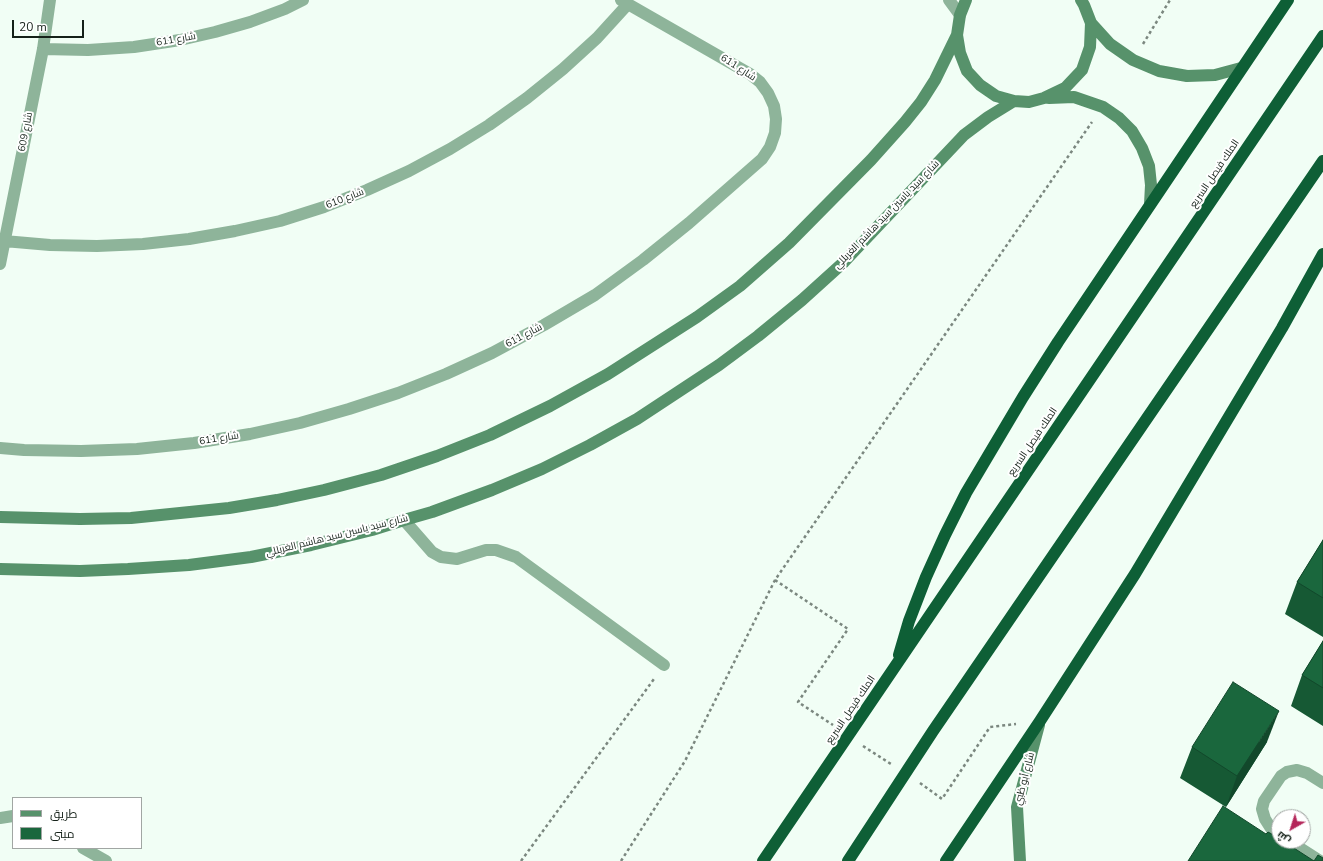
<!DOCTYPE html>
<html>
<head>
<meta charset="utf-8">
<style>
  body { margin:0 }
  #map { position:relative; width:1323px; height:861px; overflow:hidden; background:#f1fef5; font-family:"Nunito Sans",Cairo,sans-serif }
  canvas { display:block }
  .legend { position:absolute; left:12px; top:797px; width:130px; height:52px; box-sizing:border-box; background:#fff; border:1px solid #a1a6a3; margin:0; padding:5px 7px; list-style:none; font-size:12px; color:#152119 }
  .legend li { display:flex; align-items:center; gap:8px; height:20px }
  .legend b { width:20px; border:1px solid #a1a6a3 }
  .north { position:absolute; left:1271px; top:809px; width:40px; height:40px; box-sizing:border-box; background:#fff; border:1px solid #a1a6a3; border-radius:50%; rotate:219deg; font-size:11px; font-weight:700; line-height:16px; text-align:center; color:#152119 }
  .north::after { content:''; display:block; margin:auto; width:14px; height:18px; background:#b4265a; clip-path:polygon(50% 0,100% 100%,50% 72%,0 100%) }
  .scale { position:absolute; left:12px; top:20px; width:72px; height:18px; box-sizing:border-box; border:2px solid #152119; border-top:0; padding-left:5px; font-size:12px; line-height:14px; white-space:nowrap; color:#152119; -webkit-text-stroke:3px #fff; paint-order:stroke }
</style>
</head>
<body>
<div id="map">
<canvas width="1323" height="861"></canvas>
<ul class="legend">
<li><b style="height:5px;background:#57926b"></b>طريق</li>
<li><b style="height:11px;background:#1a673d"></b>مبنى</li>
</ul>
<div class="north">ش</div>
<div class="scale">20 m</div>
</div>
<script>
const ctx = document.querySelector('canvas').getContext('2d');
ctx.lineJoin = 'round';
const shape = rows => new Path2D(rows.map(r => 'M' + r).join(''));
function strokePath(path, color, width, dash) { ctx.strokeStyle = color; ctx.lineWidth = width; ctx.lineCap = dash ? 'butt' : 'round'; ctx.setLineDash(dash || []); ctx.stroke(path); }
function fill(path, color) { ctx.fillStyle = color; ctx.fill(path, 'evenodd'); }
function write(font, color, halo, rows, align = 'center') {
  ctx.font = font + ' "Nunito Sans",Cairo,sans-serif'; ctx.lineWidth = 4; ctx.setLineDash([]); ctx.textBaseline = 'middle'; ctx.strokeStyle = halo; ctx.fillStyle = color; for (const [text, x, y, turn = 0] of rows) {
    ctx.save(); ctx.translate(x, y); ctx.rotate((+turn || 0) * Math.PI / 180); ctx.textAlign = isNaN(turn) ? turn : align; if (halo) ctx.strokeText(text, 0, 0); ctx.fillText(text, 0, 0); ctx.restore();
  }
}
strokePath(shape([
  [1143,44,1170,0],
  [775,580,848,629,798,702,833,725],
  [863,746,891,764],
  [920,783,942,799,990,727,1016,724],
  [521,861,654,679],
  [621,861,685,761,775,580,1092,122]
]), '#7b877f', 2.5, [3, 3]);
strokePath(shape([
  [404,520,432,552,441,557,457,559,486,550,496,550,516,557,664,665]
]), '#8eb49a', 12);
strokePath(shape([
  [949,0,960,15],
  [43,49,88,50,134,47,180,40,215,32,250,22,285,9,303,0],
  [4,241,50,245,97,246,143,244,189,239,235,231,280,221,324,207,367,190,409,171,450,149,489,125,527,98,563,69,597,38,628,4],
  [0,264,43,49,50,0],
  [0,448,24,450,81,451,137,449,194,443,250,434,300,423,349,409,398,393,446,374,492,353,544,325,595,295,643,260,689,223,762,159,770,147,775,133,776,119,774,106,768,93,760,82,750,74,621,0],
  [0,818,13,816],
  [1279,834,1272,830,1265,819,1262,809,1264,801,1281,776,1287,772,1297,770,1307,773,1323,783],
  [1289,841,1320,861],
  [83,848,106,861]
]), '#8eb49a', 12);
strokePath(shape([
  [966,0,960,15,957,35,960,53,967,71,980,85,996,96,1014,101,1029,102,1044,98,1065,88,1082,70,1090,47,1091,23,1084,5,1081,0],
  [1091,23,1110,44,1133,60,1159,71,1187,76,1215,75,1241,68],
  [1049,98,1074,97,1103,107,1119,118,1132,131,1142,148,1149,166,1151,185,1150,204],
  [0,517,80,519,131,518,229,508,277,500,324,490,381,475,437,456,490,435,550,406,608,374,697,317,740,286,789,243,871,160,905,122,921,102,935,80,957,35],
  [0,569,80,571,128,569,189,565,251,557,311,545,372,530,404,520,432,512,492,490,542,469,590,445,637,419,719,365,758,336,802,300,844,262,964,135,988,117,1014,101],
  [1020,861,1017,807,1039,725]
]), '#57926b', 12);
strokePath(shape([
  [899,655,909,621,926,577,945,535,966,493,1023,397,1058,342,1288,0],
  [763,861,1323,36],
  [848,861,933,731,1323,161],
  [946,861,1040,721,1135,574,1282,328,1323,254]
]), '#0e5f36', 12);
fill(shape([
  [1323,540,1323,637,1285,614,1297,582],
  [1323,641,1323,726,1291,706,1302,675],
  [1267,742,1226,807,1180,778,1192,747]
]), '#165934');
fill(shape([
  [1279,711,1267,742,1226,807,1237,776]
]), '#12482b');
const building = shape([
  [1323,540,1323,598,1297,582,1323,540],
  [1323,641,1323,688,1302,675,1323,641],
  [1233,682,1279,711,1237,776,1192,747,1233,682],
  [1223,806,1266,834,1268,832,1279,838,1279,841,1283,841,1314,861,1318,855,1323,858,1323,861,1188,861,1223,806]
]);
fill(building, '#1a673d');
strokePath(building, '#12482b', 1);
write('10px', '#152119', '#fff', [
  ["شارع 611",176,40,-10],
  ["شارع 611",738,68,33],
  ["شارع 609",26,132,-79],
  ["الملك فيصل السريع",1215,174,-56],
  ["شارع 610",345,199,-21],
  ["شارع سيد ياسين سيد هاشم الغربللي",887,215,-46],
  ["شارع 611",524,336,-28],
  ["شارع 611",219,439,-9],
  ["الملك فيصل السريع",1033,442,-56],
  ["شارع سيد ياسين سيد هاشم الغربللي",337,536,-14],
  ["الملك فيصل السريع",851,710,-56],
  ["شارع أبو ظبي",1025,779,-76]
]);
</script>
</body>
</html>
